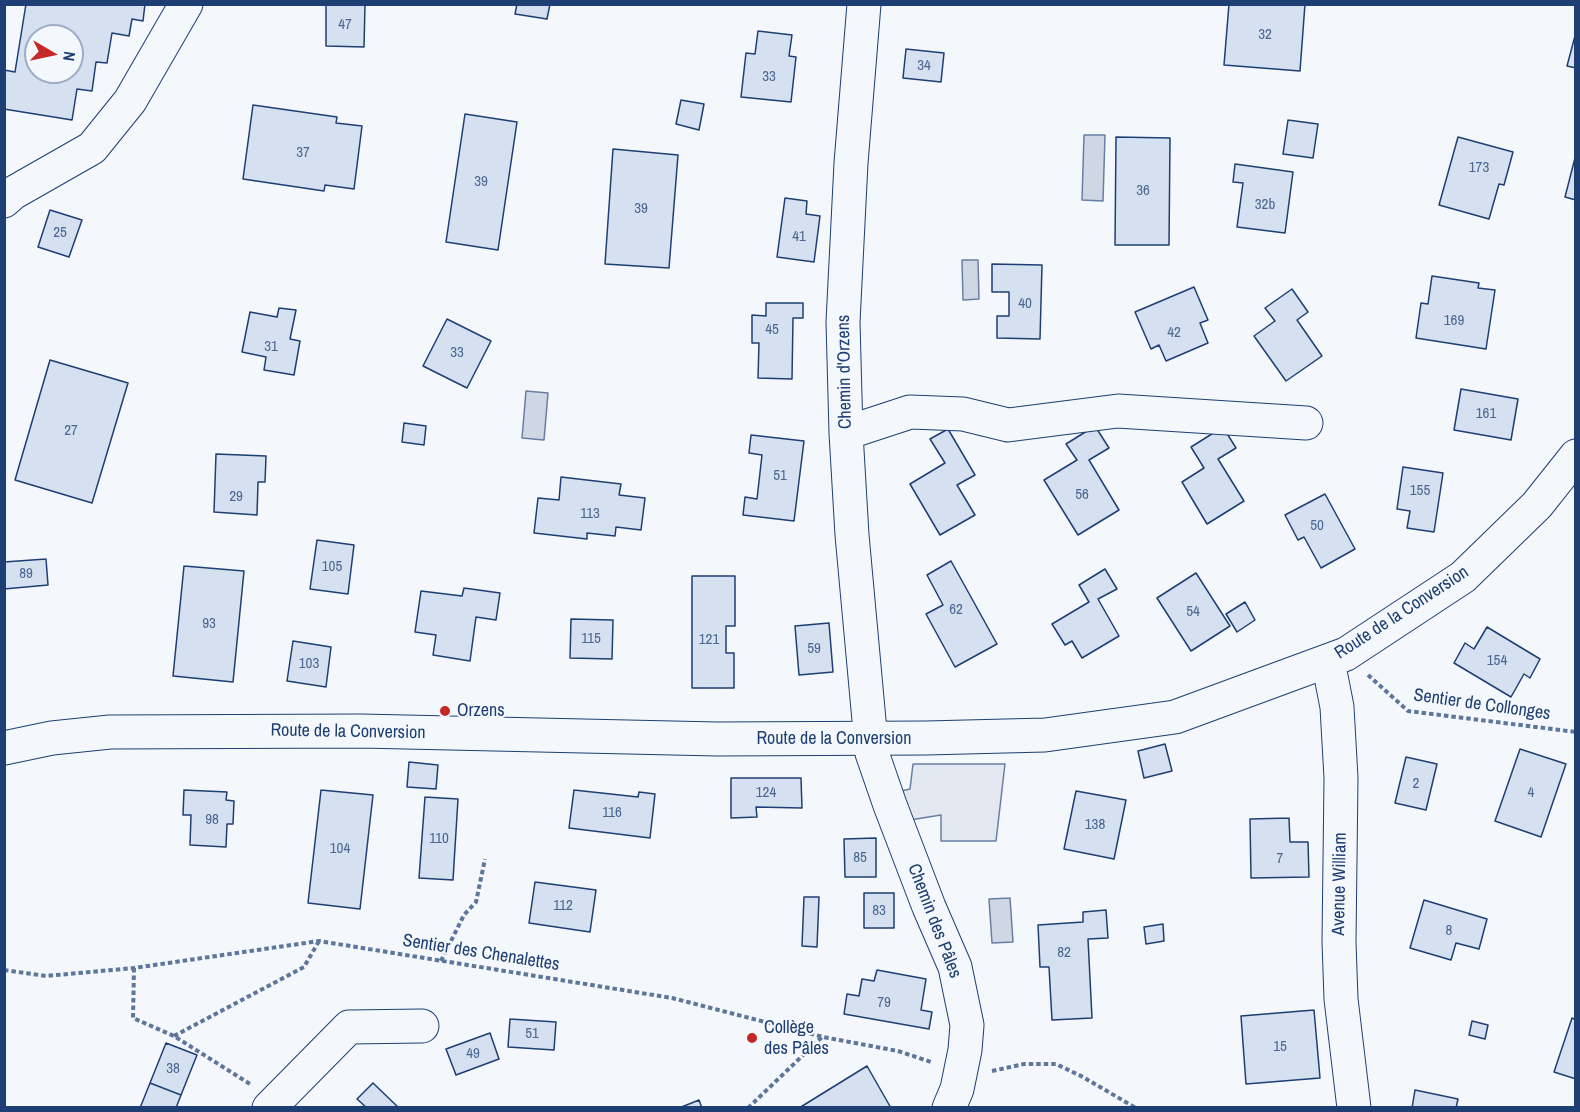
<!DOCTYPE html>
<html>
<head>
<meta charset="utf-8">
<style>
  body { margin:0 }
  #map { position:relative; width:1580px; height:1112px; overflow:hidden; background:#f4f7fb; font-family:"Archivo Narrow",sans-serif }
  canvas { display:block }
  .frame { position:absolute; inset:0; border:6px solid #1d3f73; pointer-events:none }
  .north { position:absolute; left:24px; top:24px; width:60px; height:60px; box-sizing:border-box; background:#f4f7fb; border:2px solid #9eadc5; border-radius:50%; rotate:99deg; font-size:16px; font-weight:700; line-height:24px; text-align:center; color:#1d3f73 }
  .north::after { content:''; display:block; margin:auto; width:21px; height:27px; background:#c62828; clip-path:polygon(50% 0,100% 100%,50% 72%,0 100%) }
</style>
</head>
<body>
<div id="map">
<canvas width="1580" height="1112"></canvas>
<div class="frame"></div>
<div class="north">N</div>
</div>
<script>
const ctx = document.querySelector('canvas').getContext('2d');
ctx.lineJoin = 'round';
function fill(path, color) { ctx.fillStyle = color; ctx.fill(path, 'evenodd'); }
const shape = rows => new Path2D(rows.map(r => 'M' + r).join(''));
function strokePath(path, color, width, dash) { ctx.strokeStyle = color; ctx.lineWidth = width; ctx.lineCap = dash ? 'butt' : 'round'; ctx.setLineDash(dash || []); ctx.stroke(path); }
function write(font, color, halo, rows, align = 'center') {
  ctx.font = font + ' "Archivo Narrow",sans-serif'; ctx.lineWidth = 4.5; ctx.setLineDash([]); ctx.textBaseline = 'middle'; ctx.strokeStyle = halo; ctx.fillStyle = color; for (const [text, x, y, turn = 0] of rows) {
    ctx.save(); ctx.translate(x, y); ctx.rotate((+turn || 0) * Math.PI / 180); ctx.textAlign = isNaN(turn) ? turn : align; if (halo) ctx.strokeText(text, 0, 0); ctx.fillText(text, 0, 0); ctx.restore();
  }
}
const parking = shape([
  [913,764,1005,764,996,841,941,841,941,815,910,820,901,791,910,789,913,764]
]);
fill(parking, '#e3e8f0');
strokePath(parking, '#687fa3', 1.5);
const water = shape([
  [1084,135,1105,135,1103,201,1082,200,1084,135],
  [962,260,978,260,979,299,963,300,962,260],
  [526,391,548,393,544,440,522,438,526,391],
  [1010,898,1013,942,992,943,989,899,1010,898]
]);
fill(water, '#cfd7e4');
strokePath(water, '#687fa3', 1.5);
const building = shape([
  [26,4,145,4,143,21,132,19,129,36,112,33,107,63,96,62,92,91,77,89,72,120,4,109,4,70,15,72,26,4],
  [36,36,72,36,72,72,36,72,36,36],
  [326,4,365,4,364,47,326,46,326,4],
  [517,4,550,4,547,19,515,14,517,4],
  [1229,4,1305,4,1300,71,1224,65,1229,4],
  [758,31,792,35,789,56,796,57,791,102,741,97,746,53,755,54,758,31],
  [1576,32,1576,68,1567,66,1576,32],
  [906,49,944,53,941,82,903,78,906,49],
  [681,100,704,104,699,130,676,124,681,100],
  [253,105,337,117,336,123,362,126,354,189,325,185,324,191,243,179,253,105],
  [465,114,517,122,498,250,446,242,465,114],
  [1288,120,1318,124,1313,158,1283,154,1288,120],
  [1116,137,1170,138,1169,245,1115,245,1116,137],
  [1458,137,1513,152,1504,185,1499,184,1489,219,1439,205,1458,137],
  [613,149,678,155,669,268,605,264,613,149],
  [1576,154,1576,200,1565,197,1576,154],
  [1235,164,1293,172,1285,233,1237,227,1243,183,1233,182,1235,164],
  [785,198,807,201,806,214,820,216,814,262,777,257,785,198],
  [50,210,82,220,69,257,38,247,50,210],
  [992,264,1042,265,1040,339,997,338,997,316,1009,316,1009,292,992,292,992,264],
  [1432,276,1479,283,1478,288,1495,290,1486,349,1416,338,1421,303,1428,304,1432,276],
  [1194,287,1208,320,1200,323,1208,343,1166,361,1159,345,1151,349,1135,312,1194,287],
  [1292,289,1308,312,1297,320,1322,356,1286,381,1254,336,1275,321,1265,308,1292,289],
  [766,303,803,303,803,318,793,318,792,379,758,378,759,343,752,343,752,315,766,316,766,303],
  [279,308,296,310,290,339,300,341,294,375,264,370,266,357,242,352,250,312,277,317,279,308],
  [447,319,491,341,467,388,423,366,447,319],
  [50,360,128,383,92,503,15,480,50,360],
  [1461,389,1518,399,1511,440,1454,430,1461,389],
  [404,423,426,426,424,445,402,442,404,423],
  [1095,426,1109,448,1089,460,1119,510,1078,535,1044,480,1077,460,1066,444,1095,426],
  [1223,427,1236,448,1218,459,1244,501,1207,524,1182,482,1204,468,1191,447,1223,427],
  [948,429,975,475,957,485,975,515,940,535,910,484,945,463,930,439,948,429],
  [751,435,804,441,794,521,743,515,745,497,757,499,762,455,749,453,751,435],
  [216,454,266,456,265,482,258,482,257,515,214,512,216,454],
  [1403,467,1443,473,1434,532,1407,528,1410,511,1397,509,1403,467],
  [561,477,621,484,619,495,645,498,641,530,616,527,615,536,587,533,587,539,534,533,538,498,559,500,561,477],
  [1325,494,1355,549,1321,568,1304,537,1298,540,1285,515,1325,494],
  [317,540,354,545,348,594,310,589,317,540],
  [46,559,48,585,4,589,4,562,46,559],
  [951,561,997,644,955,667,926,614,943,605,927,575,951,561],
  [184,566,244,571,233,682,173,676,184,566],
  [1105,569,1117,589,1098,599,1119,636,1082,658,1072,641,1065,645,1052,624,1089,602,1079,585,1105,569],
  [1196,573,1230,626,1191,651,1157,598,1196,573],
  [692,576,735,576,735,626,726,626,726,653,734,653,734,688,692,688,692,576],
  [464,588,500,593,496,620,476,617,470,661,433,655,436,635,415,632,421,591,462,596,464,588],
  [1245,602,1255,620,1237,632,1226,614,1245,602],
  [571,619,613,620,612,659,570,658,571,619],
  [829,623,833,672,799,675,795,626,829,623],
  [1487,627,1540,659,1530,678,1524,674,1511,697,1454,663,1465,643,1474,649,1487,627],
  [293,641,331,647,326,687,287,681,293,641],
  [1165,744,1172,771,1144,778,1138,751,1165,744],
  [1520,749,1566,764,1541,837,1495,821,1520,749],
  [1406,757,1437,764,1426,810,1395,803,1406,757],
  [409,762,438,765,436,789,407,787,409,762],
  [731,778,801,778,802,808,756,807,757,817,731,818,731,778],
  [184,790,227,792,226,800,234,801,233,824,227,824,226,847,190,845,191,815,183,815,184,790],
  [321,790,373,795,360,909,308,903,321,790],
  [574,790,638,797,639,792,655,794,650,838,569,828,574,790],
  [1076,791,1126,800,1114,859,1064,849,1076,791],
  [425,797,458,799,453,880,419,878,425,797],
  [1289,818,1290,842,1308,842,1309,877,1251,878,1250,819,1289,818],
  [876,838,876,877,845,877,844,839,876,838],
  [535,882,596,890,590,932,529,923,535,882],
  [864,893,894,893,894,928,864,928,864,893],
  [804,897,819,897,817,947,802,946,804,897],
  [1424,900,1487,919,1479,949,1456,943,1451,960,1410,948,1424,900],
  [1106,910,1108,938,1088,939,1092,1018,1052,1020,1049,967,1040,967,1038,925,1083,922,1083,912,1106,910],
  [1163,924,1164,941,1146,944,1144,927,1163,924],
  [877,970,926,979,921,1010,932,1012,929,1029,844,1014,847,994,859,996,862,979,874,981,877,970],
  [1314,1010,1320,1078,1246,1084,1241,1016,1314,1010],
  [1572,1018,1576,1020,1576,1079,1554,1072,1572,1018],
  [510,1019,556,1022,554,1050,508,1047,510,1019],
  [1472,1021,1488,1025,1485,1039,1469,1035,1472,1021],
  [490,1033,499,1059,456,1075,446,1049,490,1033],
  [166,1043,197,1055,181,1095,150,1083,166,1043],
  [867,1066,891,1108,799,1108,867,1066],
  [150,1083,181,1095,176,1108,140,1108,150,1083],
  [373,1083,399,1108,367,1108,357,1099,373,1083],
  [1415,1090,1458,1099,1456,1108,1412,1108,1415,1090],
  [699,1100,702,1108,679,1108,699,1100]
]);
fill(building, '#d5e0f0');
strokePath(building, '#1d3f73', 1.5);
const minor = shape([
  [864,4,851,163,843,322,846,433,852,535,872,753,890,805,929,907,955,967,967,1025,965,1050,957,1089,949,1108],
  [4,201,13,193,92,148,130,101,186,4],
  [846,433,910,412,963,414,1008,425,1118,411,1306,423],
  [1328,661,1337,707,1341,778,1339,942,1341,999,1354,1108],
  [269,1108,349,1027,422,1026]
]);
const major = shape([
  [4,748,52,738,110,732,361,731,717,739,926,738,1045,735,1175,717,1346,654,1463,577,1537,505,1576,456]
]);
strokePath(minor, '#1d3f73', 35);
strokePath(major, '#1d3f73', 35);
strokePath(shape([
  [1368,675,1408,711,1576,732],
  [441,961,464,915,476,902,485,859],
  [134,968,133,1018,174,1036,250,1084],
  [4,970,46,976,134,968,319,941,672,998,823,1037,898,1051,931,1062],
  [174,1036,304,967,319,941],
  [992,1071,1024,1064,1056,1064,1081,1076,1136,1108],
  [748,1108,822,1037]
]), '#5e769c', 4, [4.5, 3]);
strokePath(minor, '#f4f7fb', 33);
strokePath(major, '#f4f7fb', 33);
for (const [x, y, r, color] of [
  [445,711,6,"#c62828"],
  [752,1038,6,"#c62828"]
]) { const dot = new Path2D(); dot.arc(x, y, r, 0, 2 * Math.PI); ctx.fillStyle = color; ctx.fill(dot); strokePath(dot, '#f4f7fb', 2); }
write('15px', '#4b6792', null, [
  ["47",345,25],
  ["32",1265,35],
  ["34",924,66],
  ["33",769,77],
  ["37",303,153],
  ["173",1479,168],
  ["39",481,182],
  ["36",1143,191],
  ["32b",1265,205],
  ["39",641,209],
  ["25",60,233],
  ["41",799,237],
  ["40",1025,304],
  ["169",1454,321],
  ["45",772,330],
  ["42",1174,333],
  ["31",271,347],
  ["33",457,353],
  ["161",1486,414],
  ["27",71,431],
  ["51",780,476],
  ["155",1420,491],
  ["56",1082,495],
  ["29",236,497],
  ["113",590,514],
  ["50",1317,526],
  ["105",332,567],
  ["89",26,574],
  ["62",956,610],
  ["54",1193,612],
  ["93",209,624],
  ["115",591,639],
  ["121",709,640],
  ["59",814,649],
  ["154",1497,661],
  ["103",309,664],
  ["2",1416,784],
  ["124",766,793],
  ["4",1531,793],
  ["116",612,813],
  ["98",212,820],
  ["138",1095,825],
  ["110",439,839],
  ["104",340,849],
  ["85",860,858],
  ["7",1280,859],
  ["112",563,906],
  ["83",879,911],
  ["8",1449,931],
  ["82",1064,953],
  ["79",884,1003],
  ["51",532,1034],
  ["15",1280,1047],
  ["49",473,1054],
  ["38",173,1069]
]);
write('18px', '#1d3f73', '#f4f7fb', [
  ["Chemin d'Orzens",845,372,-91],
  ["Route de la Conversion",1402,613,-33],
  ["Sentier de Collonges",1482,705,8],
  ["Route de la Conversion",348,732,1],
  ["Route de la Conversion",834,739],
  ["Avenue William",1340,884,-89],
  ["Chemin des Pâles",934,921,69],
  ["Sentier des Chenalettes",481,953,9]
]);
write('18px', '#1d3f73', '#f4f7fb', [
  ["Orzens",457,711],
  ["Collège",764,1028],
  ["des Pâles",764,1049]
], 'left');
</script>
</body>
</html>
